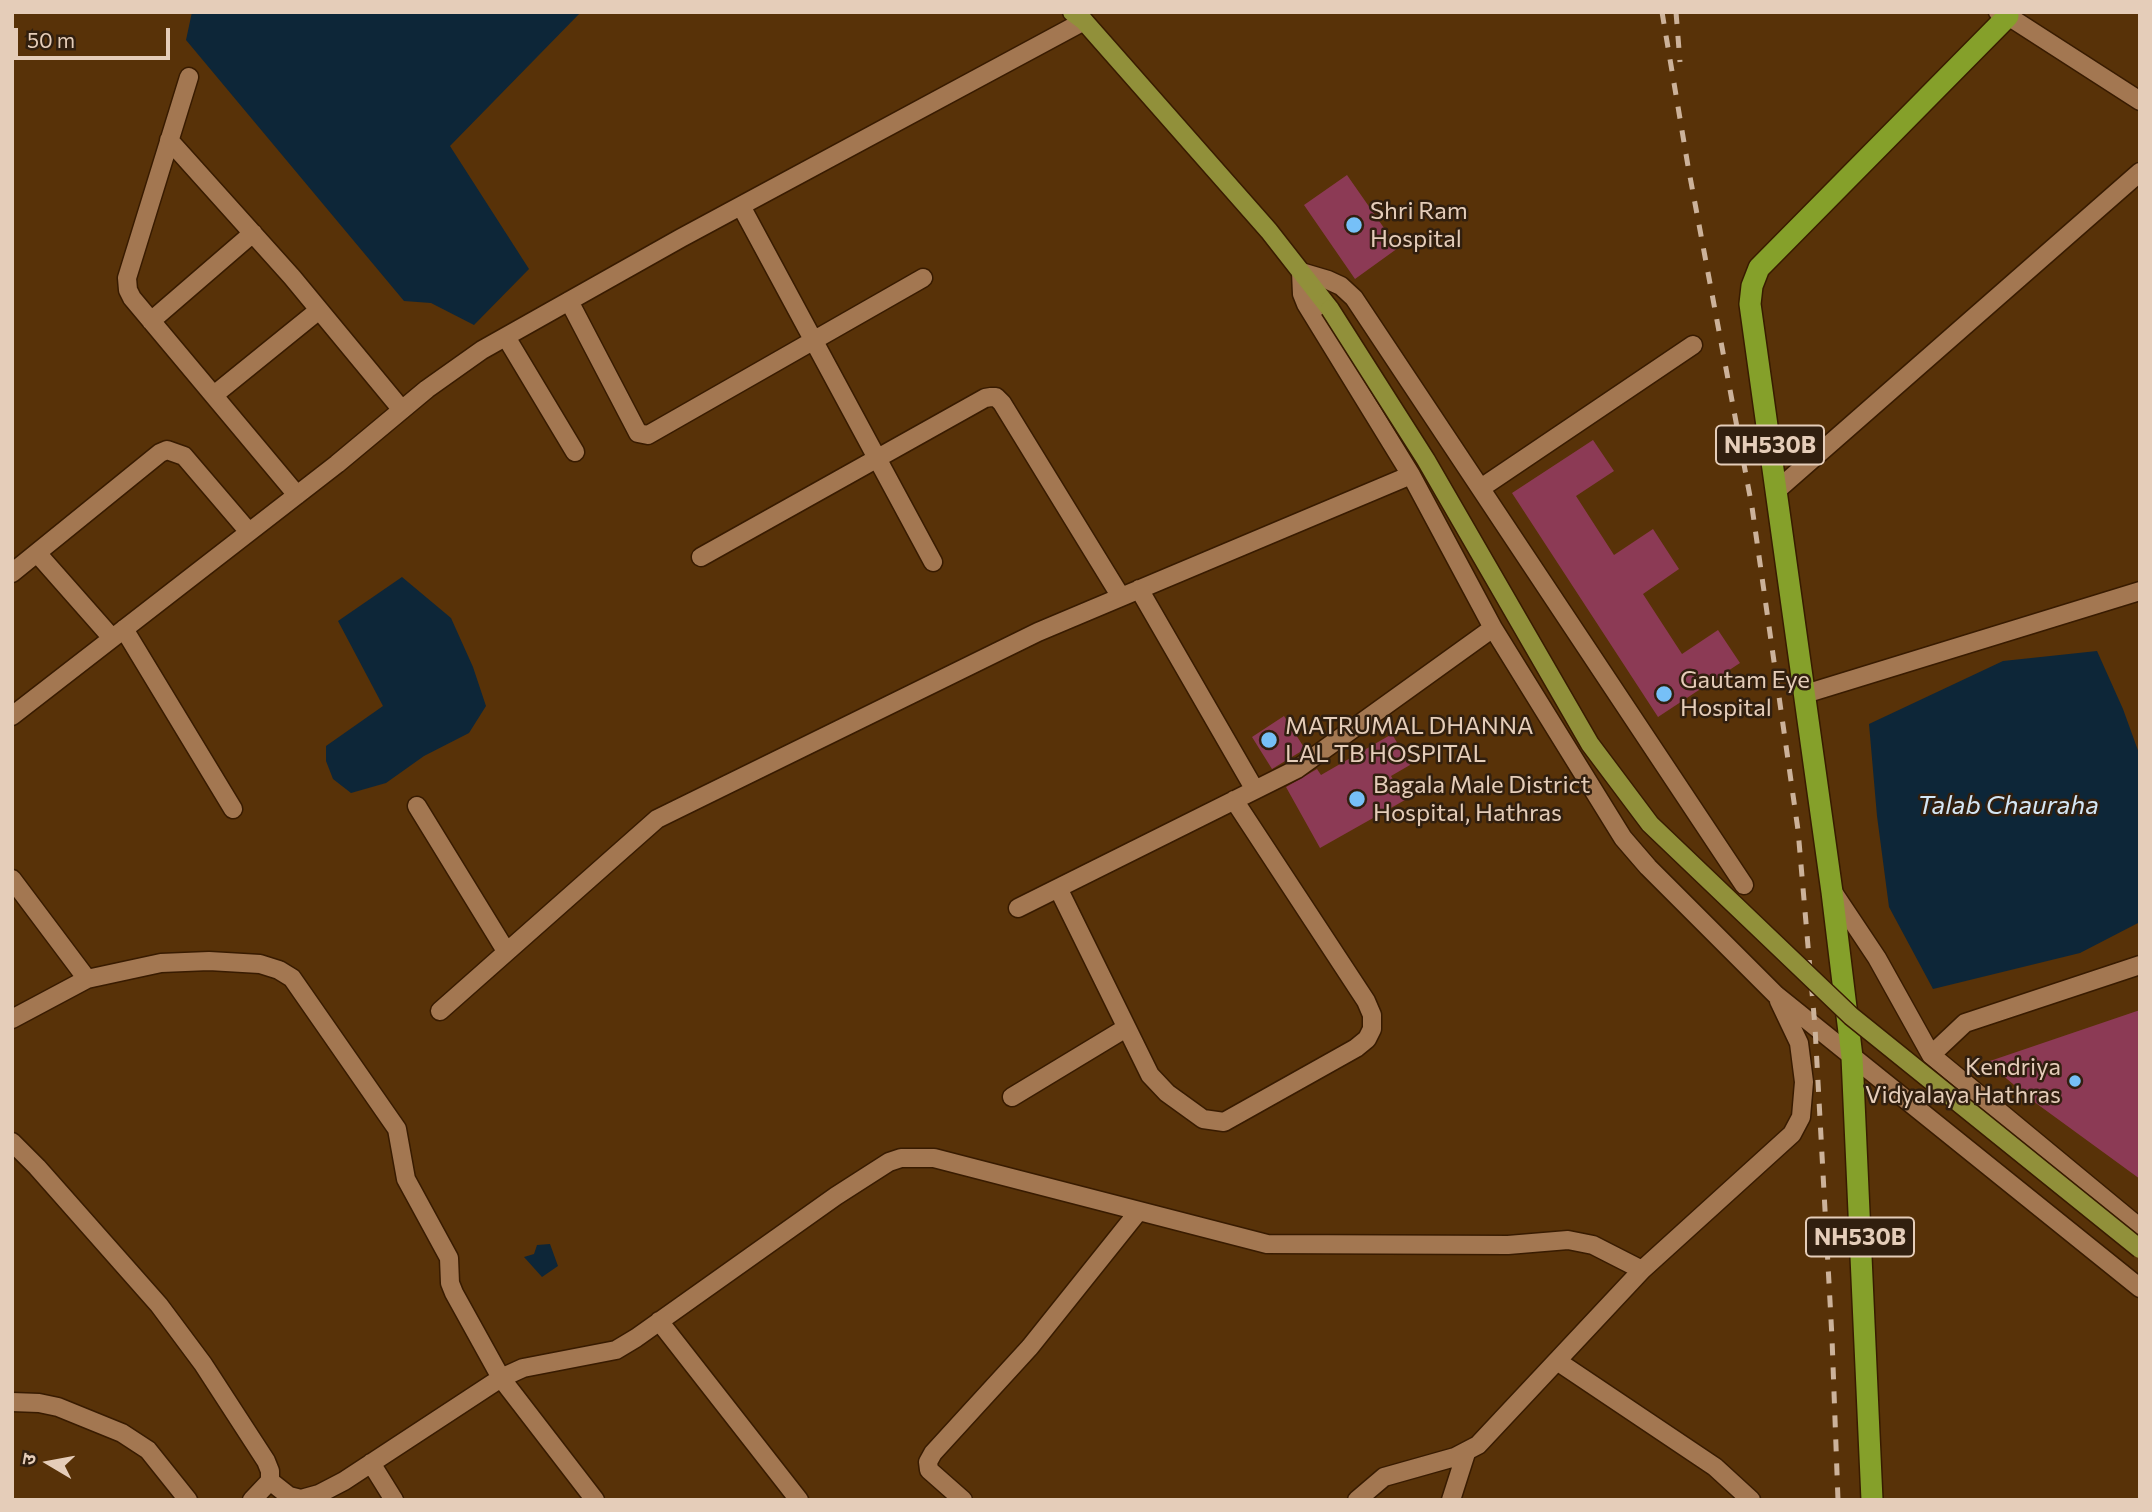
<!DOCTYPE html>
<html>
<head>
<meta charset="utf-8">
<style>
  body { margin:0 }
  #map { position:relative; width:2152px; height:1512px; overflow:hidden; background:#583208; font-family:Commissioner,"Noto Sans Devanagari",sans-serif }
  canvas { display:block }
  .frame { position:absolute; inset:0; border:14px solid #e5cdb9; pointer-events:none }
  .north { position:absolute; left:14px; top:1428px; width:70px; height:70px; -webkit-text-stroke:5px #311f0f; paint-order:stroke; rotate:280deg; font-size:19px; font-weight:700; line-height:28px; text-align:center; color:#e5cdb9 }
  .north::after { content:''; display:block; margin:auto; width:24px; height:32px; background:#e5cdb9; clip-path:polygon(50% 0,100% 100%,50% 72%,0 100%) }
  .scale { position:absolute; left:14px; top:28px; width:156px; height:32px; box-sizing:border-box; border:4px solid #e5cdb9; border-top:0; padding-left:9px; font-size:21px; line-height:24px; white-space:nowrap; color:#e5cdb9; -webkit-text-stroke:5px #311f0f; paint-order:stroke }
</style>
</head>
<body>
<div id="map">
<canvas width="2152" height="1512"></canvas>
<div class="frame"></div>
<div class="north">उ</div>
<div class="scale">50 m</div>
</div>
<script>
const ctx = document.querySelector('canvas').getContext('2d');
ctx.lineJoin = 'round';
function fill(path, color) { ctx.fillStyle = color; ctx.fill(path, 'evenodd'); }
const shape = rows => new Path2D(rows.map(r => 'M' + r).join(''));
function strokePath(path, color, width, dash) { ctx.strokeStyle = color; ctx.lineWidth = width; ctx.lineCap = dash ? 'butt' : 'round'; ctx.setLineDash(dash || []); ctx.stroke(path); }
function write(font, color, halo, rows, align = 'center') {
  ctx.font = font + ' Commissioner,sans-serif'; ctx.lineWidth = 5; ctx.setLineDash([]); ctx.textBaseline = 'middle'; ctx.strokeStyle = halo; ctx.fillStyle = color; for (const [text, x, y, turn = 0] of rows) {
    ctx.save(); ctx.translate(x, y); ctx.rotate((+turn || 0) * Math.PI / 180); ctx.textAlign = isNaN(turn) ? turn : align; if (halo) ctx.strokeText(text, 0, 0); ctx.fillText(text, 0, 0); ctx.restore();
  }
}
fill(shape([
  [192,12,581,12,450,146,529,269,474,325,431,303,404,301,186,40],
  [402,577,451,618,473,667,486,706,469,733,424,756,386,783,351,793,333,779,326,761,326,746,383,706,338,621],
  [2097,651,2123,709,2140,756,2140,922,2080,953,1933,989,1889,907,1877,816,1869,724,2003,661],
  [550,1244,558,1266,542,1277,524,1257,534,1254,537,1245]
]), '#0d2638');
fill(shape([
  [1347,175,1398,248,1355,279,1304,205],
  [1593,440,1614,471,1576,496,1614,555,1653,529,1679,569,1643,594,1682,654,1718,630,1740,663,1658,717,1512,493],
  [1284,716,1305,749,1272,769,1252,737],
  [1392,734,1410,765,1391,776,1405,800,1320,848,1286,787,1317,769,1321,775],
  [2140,1010,2140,1179,2033,1101,1987,1062]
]), '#8c3a55');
const street = shape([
  [1998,12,2008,16,2140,101],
  [189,77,127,278,128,290,132,298,297,495],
  [169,140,292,277,402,410],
  [741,206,933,562],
  [569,301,638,433,648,435,923,278],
  [151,321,253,233],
  [506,337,575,452],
  [214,395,319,310],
  [1411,475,1493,628,1623,838,1648,867,1776,995,2140,1288],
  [1481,488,1693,345],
  [1776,491,2140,172],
  [37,553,112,638],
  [701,557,985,398,991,397,996,397,1002,403,1121,597],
  [12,573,160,453,167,450,184,456,249,532],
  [1139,589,1255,790],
  [124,629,233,809],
  [1805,694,2140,591],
  [12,716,337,464,427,389,482,350,681,238,1084,21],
  [417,806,506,951],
  [12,879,87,979],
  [1058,888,1150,1075,1167,1093,1203,1119,1224,1122,1356,1048,1367,1039,1372,1029,1372,1015,1366,1001,1234,800],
  [1833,892,1877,958,1931,1055,2140,1228],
  [1018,908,1297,769,1493,628],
  [440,1011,657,819,1038,632,1411,475,1306,304,1302,294,1301,272,1328,280,1341,286,1354,298,1744,885],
  [12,1019,87,979,161,963,209,961,260,964,279,970,292,978,397,1129,406,1179,449,1258,450,1283,454,1293,501,1378,595,1500],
  [1931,1055,1965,1023,2140,965],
  [1012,1097,1126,1028],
  [12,1142,37,1167,159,1305,203,1364,266,1461,270,1471,270,1481,252,1500],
  [659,1321,799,1500],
  [1557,1361,1715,1467,1751,1500],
  [12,1402,39,1403,58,1407,122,1433,148,1450,188,1500],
  [371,1463,394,1500],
  [270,1481,289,1496,301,1499,319,1494,344,1481,501,1378,523,1368,616,1350,636,1338,836,1196,889,1162,901,1158,934,1158,1267,1244,1508,1245,1568,1240,1593,1245,1642,1270],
  [963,1500,929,1470,928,1462,933,1453,1030,1347,1138,1212],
  [1357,1500,1384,1477,1455,1457,1478,1445,1642,1270,1792,1134,1801,1117,1804,1082,1799,1043,1779,1001],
  [1451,1500,1466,1453]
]);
const primary = shape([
  [1072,12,1084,21,1269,231,1330,309]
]);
const highway = shape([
  [1872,1500,1852,1057,1832,892,1750,304,1752,286,1759,268,2008,16,2007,12]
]);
strokePath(street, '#381b00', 21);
strokePath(primary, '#381b00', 21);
strokePath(highway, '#381b00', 24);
strokePath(street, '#a37751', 18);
strokePath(primary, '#91903a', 18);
strokePath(highway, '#85a02a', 21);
strokePath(shape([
  [1662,12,1688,166,1752,507,1798,830,1815,1027,1832,1338,1838,1500],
  [1676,12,1680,62]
]), '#ccb29a', 5, [12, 12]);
const primaryBridge = shape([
  [1330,309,1426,460,1590,744,1650,824,1851,1016,2140,1249]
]);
strokePath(primaryBridge, '#381b00', 21, []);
strokePath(primaryBridge, '#91903a', 18);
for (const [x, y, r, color] of [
  [1354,225,9,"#76c0f7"],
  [1664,694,9,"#76c0f7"],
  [1269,740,9,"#76c0f7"],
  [1357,799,9,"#76c0f7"],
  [2075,1081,7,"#76c0f7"]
]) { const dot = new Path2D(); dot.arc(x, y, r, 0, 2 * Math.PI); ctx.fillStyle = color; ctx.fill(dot); strokePath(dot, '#311f0f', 2.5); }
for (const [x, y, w] of [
  [1770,445,108],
  [1860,1237,108]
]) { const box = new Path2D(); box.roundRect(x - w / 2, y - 19.5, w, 39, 5); ctx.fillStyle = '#311f0f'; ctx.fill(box); strokePath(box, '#e5cdb9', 2); }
write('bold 23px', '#e5cdb9', null, [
  ["NH530B",1770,445],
  ["NH530B",1860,1237]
]);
write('24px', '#e5cdb9', '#311f0f', [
  ["Shri Ram",1370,211],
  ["Hospital",1370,239],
  ["Gautam Eye",1680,680],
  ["Hospital",1680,708],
  ["MATRUMAL DHANNA",1285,726],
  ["LAL TB HOSPITAL",1285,754],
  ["Bagala Male District",1373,785],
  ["Hospital, Hathras",1373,813],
  ["Kendriya",2061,1067,"right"],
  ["Vidyalaya Hathras",2061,1095,"right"]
], 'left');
write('italic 26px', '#d3e6f5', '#311f0f', [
  ["Talab Chauraha",2008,805]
]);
</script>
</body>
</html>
